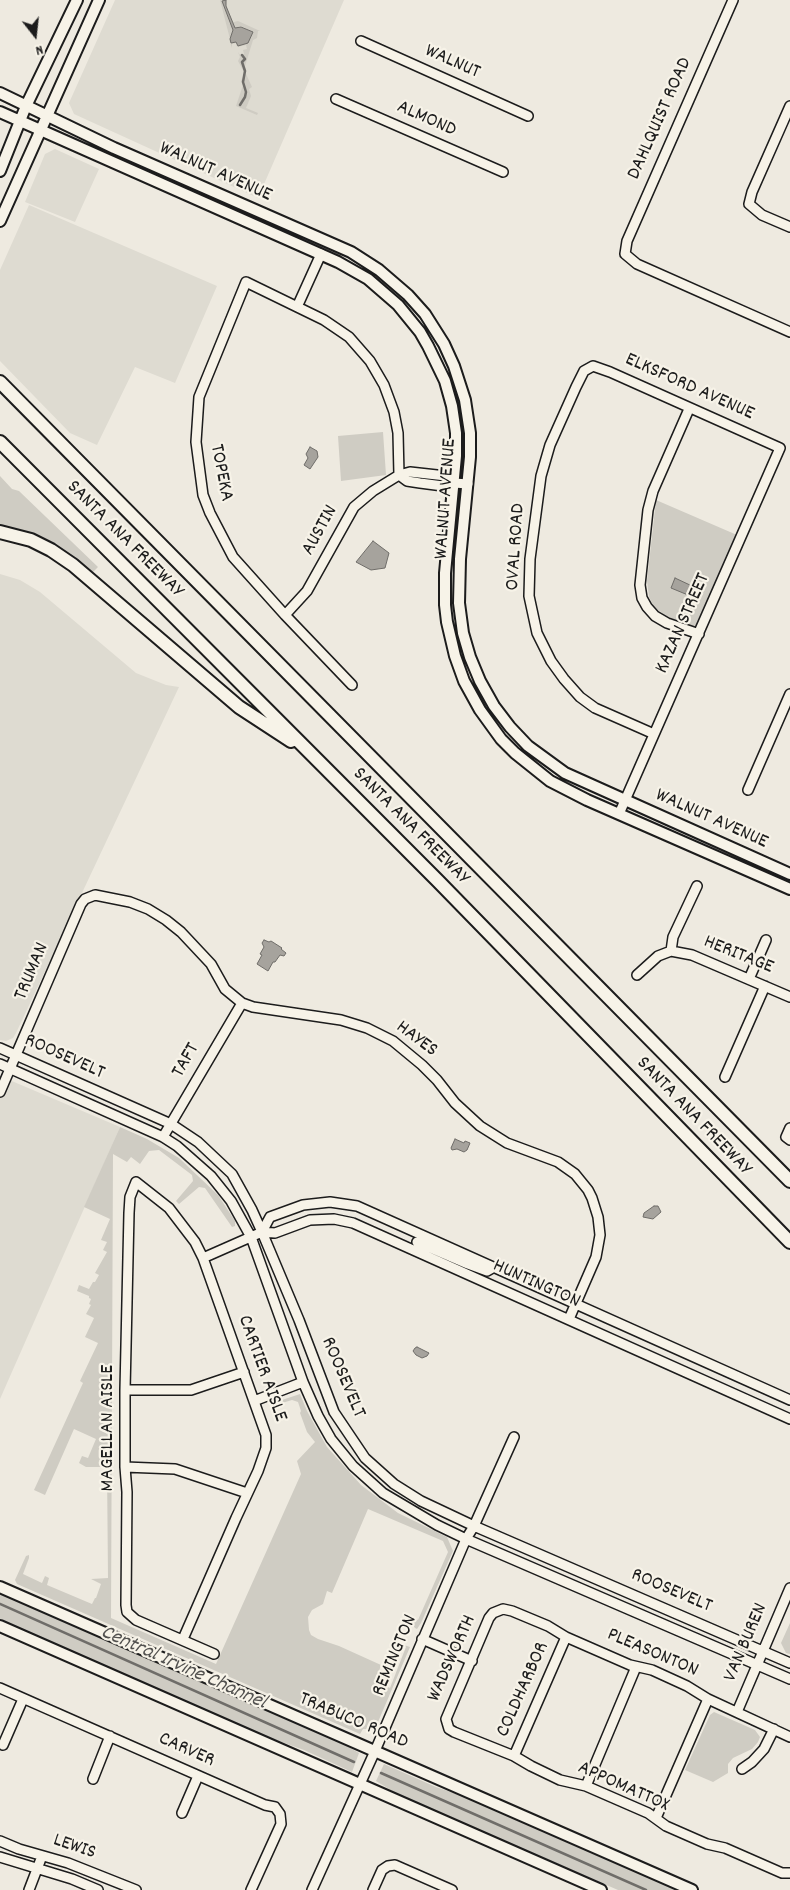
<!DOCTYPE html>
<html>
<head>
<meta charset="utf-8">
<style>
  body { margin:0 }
  #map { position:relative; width:790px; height:1890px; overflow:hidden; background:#eeeae0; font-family:Dekko,sans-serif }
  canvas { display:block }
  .north { position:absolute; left:10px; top:10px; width:50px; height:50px; -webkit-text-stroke:4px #f7f3e8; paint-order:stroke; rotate:164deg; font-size:14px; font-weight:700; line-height:20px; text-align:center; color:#1c1c1c }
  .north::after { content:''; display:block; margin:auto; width:18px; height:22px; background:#1c1c1c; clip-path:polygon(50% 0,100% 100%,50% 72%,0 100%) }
</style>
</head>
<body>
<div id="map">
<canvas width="790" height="1890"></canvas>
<div class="north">N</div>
</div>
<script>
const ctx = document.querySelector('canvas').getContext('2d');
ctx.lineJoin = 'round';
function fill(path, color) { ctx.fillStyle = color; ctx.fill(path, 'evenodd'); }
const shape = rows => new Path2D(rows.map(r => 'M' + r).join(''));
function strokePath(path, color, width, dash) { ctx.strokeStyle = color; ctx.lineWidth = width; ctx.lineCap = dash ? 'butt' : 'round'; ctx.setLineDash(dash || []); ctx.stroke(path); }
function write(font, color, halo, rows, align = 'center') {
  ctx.font = font + ' Dekko,sans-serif'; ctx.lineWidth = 4.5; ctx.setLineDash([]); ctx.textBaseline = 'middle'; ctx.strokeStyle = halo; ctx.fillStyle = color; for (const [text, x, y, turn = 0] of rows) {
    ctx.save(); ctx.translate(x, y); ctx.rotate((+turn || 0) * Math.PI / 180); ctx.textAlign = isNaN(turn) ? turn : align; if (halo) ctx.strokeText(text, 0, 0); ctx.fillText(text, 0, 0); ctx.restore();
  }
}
fill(shape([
  [115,0,344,0,258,198,74,114,69,103],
  [55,149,99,169,75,222,25,202,45,154],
  [29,205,217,286,175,383,135,367,97,445,70,433,0,361,0,270],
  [0,574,20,580,40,592,136,673,166,685,179,687,16,1033,13,1038,6,1041,0,1040],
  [0,1076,120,1127,0,1399]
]), '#dedbd1');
fill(shape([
  [220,0,223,0,222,1,230,23,238,21,260,31,258,31,257,38,253,40,245,66,246,71,244,72,238,61,240,57,238,52,240,55,244,54,243,50,247,49,246,45,237,47,236,43,232,44,232,48,229,39,231,43,236,43,238,46,248,43,253,32,241,26,235,28,230,39],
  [246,74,252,87,249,89,251,96,246,108,258,113,257,115,236,106,243,85,241,81,244,75],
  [383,432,386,475,341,481,338,436],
  [0,476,12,489,19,491,98,567,91,574,62,550,46,540,30,533,0,526],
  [656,500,737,535,695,627,677,621,665,615,654,607,649,597,647,581],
  [120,1127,147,1139,179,1158,218,1195,235,1221,235,1226,232,1227,205,1188,199,1187,179,1204,176,1201,193,1181,192,1175,159,1150,149,1151,140,1164,131,1157,127,1162,113,1154,111,1618,216,1664,301,1474,297,1461,315,1442,307,1432,300,1413,301,1411,298,1402,292,1400,282,1403,282,1400,300,1394,307,1411,327,1447,361,1485,398,1513,447,1537,453,1551,421,1623,417,1629,415,1628,411,1623,412,1618,418,1620,448,1552,443,1541,368,1509,332,1593,327,1591,323,1604,312,1610,308,1617,309,1630,311,1635,318,1639,339,1646,381,1665,377,1677,387,1682,386,1686,390,1688,406,1647,401,1644,410,1647,375,1729,363,1729,360,1734,17,1584,15,1580,26,1556,29,1555,29,1558,23,1574,42,1583,45,1576,49,1578,47,1585,92,1604,95,1598,96,1598,101,1584,91,1579,108,1578,107,1467,86,1467,79,1463,82,1456,88,1458,96,1439,74,1429,45,1495,34,1490,83,1383,80,1381,98,1343,85,1337,94,1318,86,1314,91,1305,89,1304,91,1299,89,1298,89,1296,77,1291,79,1285,89,1289,93,1282,95,1282,99,1275,95,1273,107,1252,103,1250,107,1242,101,1240,110,1219,84,1207],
  [0,1591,340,1742,359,1753,352,1772,304,1750,273,1739,0,1620],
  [790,1623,790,1654,786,1653,781,1643],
  [714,1712,755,1730,760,1737,758,1742,752,1749,733,1758,728,1764,728,1773,713,1782,685,1770,710,1715],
  [384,1764,436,1787,466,1797,679,1890,618,1890,399,1795,376,1781]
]), '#cfccc3');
const water = shape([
  [226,0,226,6,235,28,241,27,253,32,248,43,238,46,236,42,231,43,230,39,233,30,222,1,226,0],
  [310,447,317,451,318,457,310,469,304,465,308,458,306,454,310,447],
  [373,541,389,553,385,568,371,570,356,562,373,541],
  [675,578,692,586,688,595,671,588,675,578],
  [264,940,269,942,271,941,282,948,281,949,286,953,284,956,280,955,275,962,273,962,268,971,257,964,262,955,260,954,264,947,262,943,264,940],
  [455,1139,464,1143,465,1141,470,1143,467,1150,464,1152,457,1149,452,1150,451,1148,455,1139],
  [654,1206,658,1206,661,1212,653,1219,643,1217,644,1213,654,1206],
  [417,1347,429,1353,427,1356,422,1358,416,1355,413,1351,415,1348,417,1347]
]);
fill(water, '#a6a39d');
strokePath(water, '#6f6d69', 1);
strokePath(shape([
  [240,105,245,97,246,92,243,82,245,71,242,62,245,59,242,55],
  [0,1604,354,1762],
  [381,1773,646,1890]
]), '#6f6d69', 2.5);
const minor = shape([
  [733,0,627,241,625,254,637,264,790,332],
  [361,41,528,116],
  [336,99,503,172],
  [790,106,752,192,749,204,762,215,790,227],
  [297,307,321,254],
  [689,409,653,491,648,510,640,585,642,598,647,607,655,616,667,623,699,634],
  [399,475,407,481,420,483,443,486,454,483,468,484],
  [285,615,307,591,354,507,373,491,399,475,410,472,446,476,454,483],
  [352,685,285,615,233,557,210,513,203,495,196,442,199,397,246,282,324,320,349,337,370,361,384,385,394,412,398,433,399,475],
  [748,790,790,694],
  [619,814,780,448,610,372,593,366,584,371,576,387,550,445,541,476,530,559,529,596,537,633,551,661,564,679,580,697,595,708,654,734],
  [671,951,692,955,790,997],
  [671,951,673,937,697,886],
  [637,975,658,956,671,951],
  [749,979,766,940],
  [0,1048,171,1124,198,1142,232,1174,252,1210,262,1232,299,1320,334,1412,365,1458,394,1484,421,1501,474,1526,790,1663],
  [0,1064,163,1137,177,1146,211,1176,231,1201,251,1237,303,1382,318,1416,331,1439,353,1466,383,1493,437,1525,466,1539,790,1679],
  [725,1077,765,986],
  [0,1092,81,904,85,899,95,895,130,902,148,909,166,920,181,932,211,964,225,989,242,1003,253,1007,341,1020,367,1028,393,1041,422,1065,437,1080,455,1103,480,1126,507,1143,558,1162,575,1174,588,1190,592,1198,598,1217,600,1235,596,1257,569,1319],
  [790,1128,786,1137,790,1140],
  [163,1137,242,1003],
  [262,1232,270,1217,303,1205,330,1202,357,1206,790,1400],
  [417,1242,468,1264,487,1271,494,1267],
  [203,1258,262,1232,275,1233,310,1220,334,1219,353,1223,790,1419],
  [125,1390,191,1390,244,1372],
  [254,1401,303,1382],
  [125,1467,175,1469,247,1493],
  [183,1639,236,1518,258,1471,266,1448,266,1435,203,1258,195,1242,169,1208,136,1182,130,1197,129,1213,125,1390,125,1467,127,1492,126,1605,127,1612,136,1620,214,1654],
  [422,1639,472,1661],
  [0,1688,265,1805,275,1807,280,1814,281,1824,251,1890],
  [737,1712,790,1588],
  [790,1737,708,1699,687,1686,652,1670,630,1665,566,1637,548,1626,512,1611,503,1609,493,1613,489,1618,446,1719,449,1729,454,1732,514,1756,531,1766,560,1780,586,1786,648,1813,666,1826,707,1844,725,1848,782,1873,790,1873],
  [3,1745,23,1699],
  [514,1756,566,1637],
  [742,1769,752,1762,764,1749,774,1729],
  [93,1779,110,1736],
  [586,1786,636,1667],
  [182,1813,198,1776],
  [656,1818,708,1699],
  [0,1841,19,1849,68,1863,136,1890],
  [0,1857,72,1879,98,1890],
  [29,1890,42,1856],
  [312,1890,375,1751,466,1539,474,1526,514,1437],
  [373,1890,382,1870,388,1866,395,1865,452,1890]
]);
const major = shape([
  [0,93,114,148,351,252,379,270,408,295,425,314,444,344,454,366,465,400,470,433,470,457,460,559,459,603,463,633,470,657,480,681,494,706,510,727,528,746,565,773,790,874],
  [0,112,338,262,368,279,398,305,420,332,428,346,445,381,452,406,456,433,456,456,445,573,445,605,447,622,455,656,464,681,480,710,501,739,515,753,550,781,587,800,790,889],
  [0,171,26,106,77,0],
  [0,221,99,0],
  [0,1587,692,1890],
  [0,1626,601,1890]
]);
const highway = shape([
  [0,382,790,1181],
  [0,442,438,881,790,1242],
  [0,532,31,540,51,550,73,565,239,707,291,741]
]);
strokePath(minor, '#1c1c1c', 12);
strokePath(major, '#1c1c1c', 14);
strokePath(highway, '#1c1c1c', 16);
strokePath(minor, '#f7f3e8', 9);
strokePath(major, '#f7f3e8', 10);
strokePath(highway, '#f7f3e8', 12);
write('20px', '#1c1c1c', '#f7f3e8', [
  ["WALNUT",452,63,24],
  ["DAHLQUIST ROAD",661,119,-66],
  ["ALMOND",426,120,24],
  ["WALNUT AVENUE",215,173,24],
  ["ELKSFORD AVENUE",689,388,24],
  ["TOPEKA",220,473,79],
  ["WALNUT AVENUE",447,499,-86],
  ["AUSTIN",321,531,-61],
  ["SANTA ANA FREEWAY",124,540,45],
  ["OVAL ROAD",517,547,-86],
  ["KAZAN STREET",684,624,-66],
  ["WALNUT AVENUE",711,820,24],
  ["SANTA ANA FREEWAY",410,827,45],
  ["HERITAGE",738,956,22],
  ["TRUMAN",33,972,-67],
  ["HAYES",416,1040,37],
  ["ROOSEVELT",64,1058,24],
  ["TAFT",187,1061,-60],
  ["SANTA ANA FREEWAY",693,1117,46],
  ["HUNTINGTON",536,1285,24],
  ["CARTIER AISLE",261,1369,70],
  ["ROOSEVELT",342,1378,67],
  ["MAGELLAN AISLE",109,1428,-90],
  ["ROOSEVELT",671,1592,23],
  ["VAN BUREN",747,1643,-67],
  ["PLEASONTON",652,1654,23],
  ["REMINGTON",396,1656,-67],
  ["WADSWORTH",453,1659,-66],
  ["COLDHARBOR",524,1690,-66],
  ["TRABUCO ROAD",353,1722,23],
  ["CARVER",186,1751,24],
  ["APPOMATTOX",623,1788,24],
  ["LEWIS",74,1848,19]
]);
write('italic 21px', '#535250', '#f7f3e8', [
  ["Central Irvine Channel",183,1669,24]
]);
</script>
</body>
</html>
